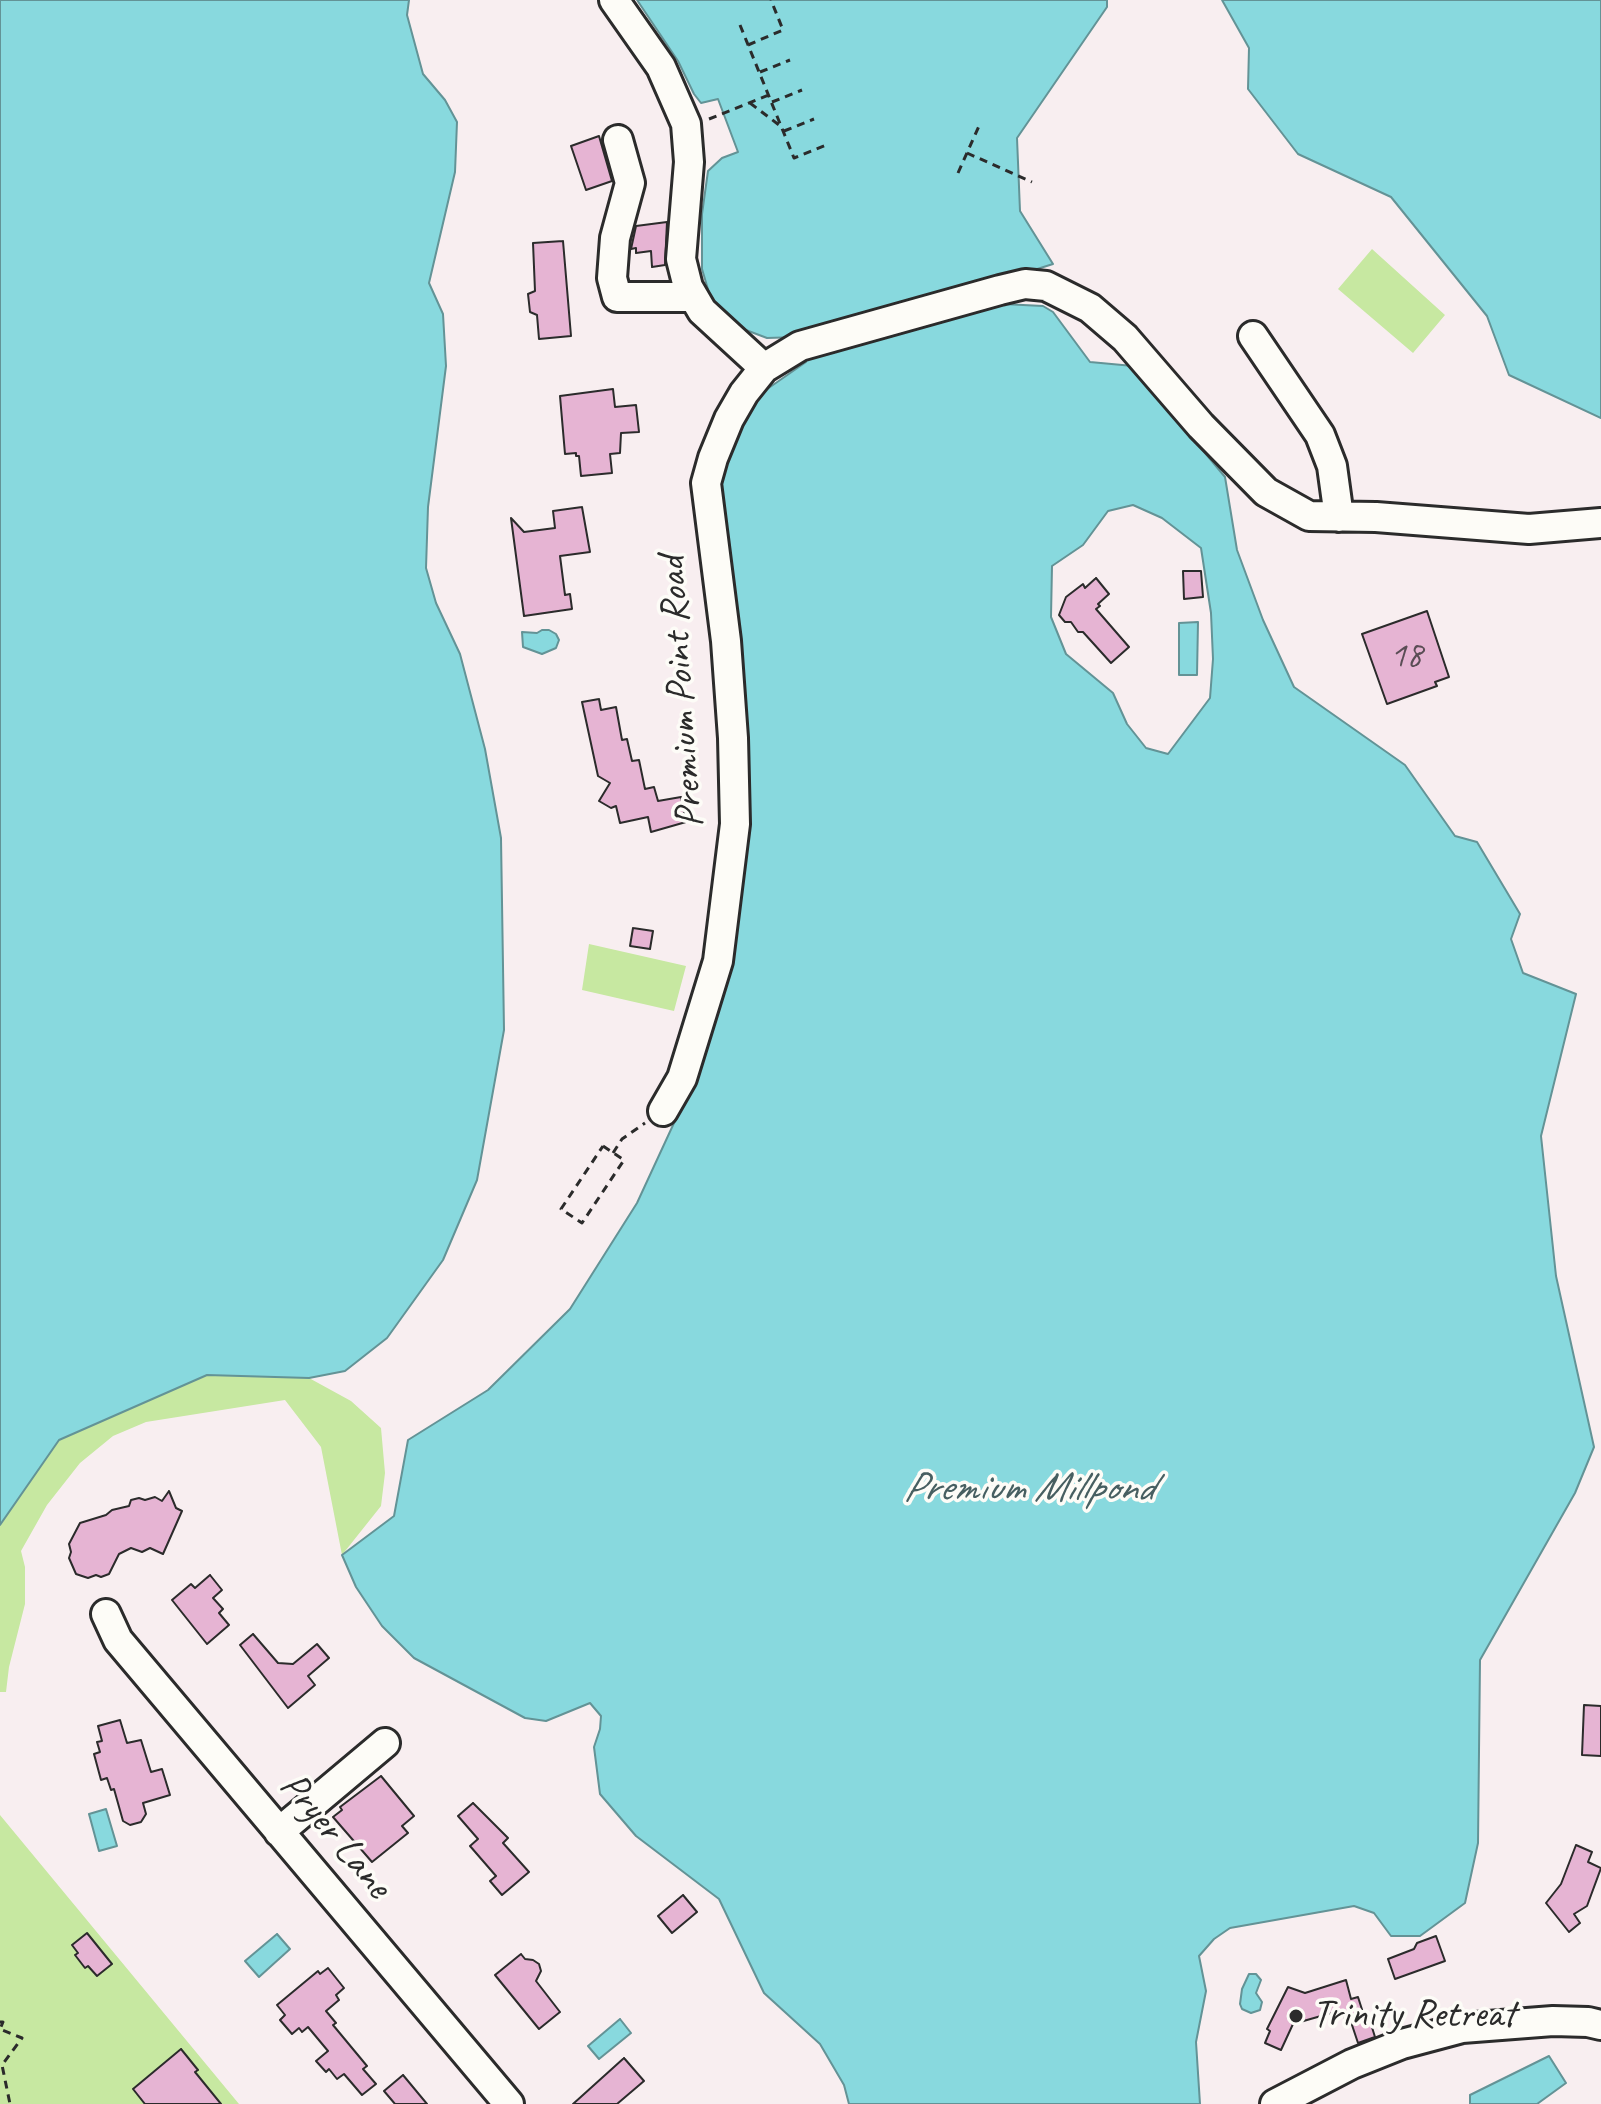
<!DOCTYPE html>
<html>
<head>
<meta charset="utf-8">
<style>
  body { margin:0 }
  canvas { display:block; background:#f8eef0 }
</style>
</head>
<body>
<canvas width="1601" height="2104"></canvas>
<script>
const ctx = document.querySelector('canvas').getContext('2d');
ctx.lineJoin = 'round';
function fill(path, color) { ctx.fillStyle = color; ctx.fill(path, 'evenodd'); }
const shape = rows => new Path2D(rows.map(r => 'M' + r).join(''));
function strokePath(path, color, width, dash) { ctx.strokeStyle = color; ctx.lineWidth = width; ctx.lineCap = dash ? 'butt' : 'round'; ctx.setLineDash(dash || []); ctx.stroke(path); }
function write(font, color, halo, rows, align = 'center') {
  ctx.font = font + ' Caveat,sans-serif'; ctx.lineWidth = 7; ctx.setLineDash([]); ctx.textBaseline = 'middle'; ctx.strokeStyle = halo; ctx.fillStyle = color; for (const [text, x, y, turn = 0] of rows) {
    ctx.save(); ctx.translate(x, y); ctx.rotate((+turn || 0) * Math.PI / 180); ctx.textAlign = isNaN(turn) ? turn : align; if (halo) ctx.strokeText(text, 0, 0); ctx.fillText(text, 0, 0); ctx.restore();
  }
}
fill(shape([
  [1372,249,1445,315,1413,353,1338,289],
  [589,944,686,966,674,1011,582,990],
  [207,1375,309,1378,351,1401,381,1428,385,1473,381,1506,342,1555,321,1447,285,1400,146,1422,113,1436,80,1463,47,1505,21,1551,25,1567,25,1604,9,1667,6,1692,0,1692,0,1525,59,1440],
  [0,1815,239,2104,0,2104]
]), '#c7e8a1');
const water = shape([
  [0,0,409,0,407,15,423,74,445,100,457,122,455,172,429,283,443,314,446,366,428,507,426,568,436,603,460,654,485,749,501,838,504,1030,477,1180,443,1260,387,1338,345,1371,309,1378,207,1375,59,1440,0,1525,0,0],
  [637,0,1107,0,1107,7,1017,138,1020,211,1053,264,996,282,1003,304,1043,306,1053,312,1090,362,1133,366,1225,477,1237,550,1263,620,1294,687,1405,765,1455,836,1477,842,1520,914,1511,939,1523,973,1576,994,1541,1136,1556,1276,1594,1447,1575,1493,1480,1660,1478,1843,1465,1903,1420,1936,1391,1936,1374,1913,1354,1906,1230,1928,1214,1939,1199,1956,1206,1991,1196,2042,1200,2104,849,2104,844,2085,820,2044,764,1993,719,1899,636,1836,600,1794,594,1747,600,1729,601,1716,590,1703,546,1721,525,1718,414,1658,382,1626,356,1587,342,1555,394,1516,408,1440,488,1390,570,1309,637,1203,686,1097,728,955,717,483,732,441,760,394,806,362,798,337,767,338,738,327,712,303,702,269,702,214,708,171,722,158,738,152,718,99,701,103,694,94,678,61,637,0],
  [1133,505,1162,518,1201,548,1211,613,1213,659,1210,698,1168,754,1146,748,1127,724,1113,693,1066,654,1051,617,1052,566,1083,545,1108,511,1133,505],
  [1222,0,1601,0,1601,418,1509,375,1487,316,1391,197,1298,154,1248,89,1249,48,1222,0],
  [1198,622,1197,675,1179,675,1179,623,1198,622],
  [542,630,549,630,556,634,559,640,556,648,542,654,523,647,522,632,537,633,542,630],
  [106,1809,117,1846,99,1851,89,1814,106,1809],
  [277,1934,290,1949,259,1977,245,1961,277,1934],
  [1249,1974,1256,1974,1261,1980,1256,1993,1262,2002,1260,2010,1251,2013,1242,2009,1240,2004,1242,1989,1249,1974],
  [620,2019,631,2033,599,2059,588,2046,620,2019],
  [1549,2056,1566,2083,1537,2104,1470,2104,1470,2095,1549,2056]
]);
fill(water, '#88d9de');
strokePath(water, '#639396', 2);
const building = shape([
  [599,136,612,181,586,190,571,146,599,136],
  [667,222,665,265,652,267,651,251,636,253,636,248,631,249,636,226,667,222],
  [563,241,571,336,539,339,537,315,530,312,528,294,535,291,533,243,563,241],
  [613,389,615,407,636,405,639,432,621,433,620,453,610,454,612,473,581,476,579,456,576,456,576,453,565,454,560,396,613,389],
  [582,507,590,552,560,556,565,595,570,594,572,609,524,616,511,518,524,532,555,528,553,511,582,507],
  [1183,571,1201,571,1203,597,1184,599,1183,571],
  [1096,578,1109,594,1098,604,1100,606,1096,609,1129,647,1111,663,1083,632,1078,632,1071,622,1065,622,1059,615,1066,597,1083,584,1085,588,1096,578],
  [1427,611,1449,677,1435,682,1437,686,1387,704,1362,634,1427,611],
  [599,699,601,710,616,707,622,740,627,739,632,761,639,760,645,789,654,787,658,801,681,797,686,822,651,832,648,817,620,823,616,806,611,808,599,801,610,783,598,776,582,702,599,699],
  [633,928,653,931,650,949,630,946,633,928],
  [169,1491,176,1508,182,1511,163,1554,150,1548,142,1552,131,1548,119,1554,109,1574,101,1577,96,1575,88,1578,76,1574,69,1558,71,1552,69,1544,80,1523,106,1515,112,1510,129,1506,131,1500,139,1498,145,1500,155,1497,162,1501,169,1491],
  [210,1575,222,1590,213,1598,223,1609,219,1613,229,1625,207,1644,172,1600,191,1584,195,1588,210,1575],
  [253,1634,278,1663,293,1664,317,1644,329,1658,308,1676,315,1685,288,1708,240,1645,253,1634],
  [1584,1705,1601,1706,1601,1756,1582,1755,1584,1705],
  [120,1720,127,1743,141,1740,151,1772,162,1769,170,1795,143,1803,146,1814,141,1822,130,1825,123,1821,114,1789,111,1790,107,1778,101,1780,94,1754,100,1752,97,1742,102,1741,98,1726,120,1720],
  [381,1776,414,1816,402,1826,408,1833,372,1862,333,1817,342,1810,340,1807,381,1776],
  [473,1803,508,1838,503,1843,529,1872,502,1895,490,1881,496,1876,470,1846,478,1839,458,1816,473,1803],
  [1576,1845,1592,1852,1588,1862,1601,1868,1587,1906,1574,1914,1580,1923,1569,1932,1546,1903,1561,1884,1576,1845],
  [683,1895,697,1912,672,1933,658,1916,683,1895],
  [87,1933,112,1964,97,1976,88,1966,85,1968,75,1955,78,1953,72,1945,87,1933],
  [1436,1936,1445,1961,1395,1979,1388,1959,1414,1949,1417,1943,1436,1936],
  [521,1954,525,1959,533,1960,539,1964,541,1971,536,1981,560,2012,539,2029,495,1975,521,1954],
  [328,1968,344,1988,336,1995,339,2000,326,2011,336,2023,333,2025,367,2066,363,2069,376,2084,362,2095,344,2074,337,2079,329,2069,326,2072,316,2061,328,2051,308,2027,302,2032,299,2028,292,2034,280,2020,285,2015,277,2005,318,1971,320,1974,328,1968],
  [1346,1980,1351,1999,1358,1997,1366,2022,1370,2021,1375,2037,1358,2043,1351,2022,1346,2023,1342,2010,1293,2024,1281,2050,1265,2043,1270,2031,1267,2029,1288,1987,1305,1993,1346,1980],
  [181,2049,198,2070,195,2072,221,2104,145,2104,133,2089,181,2049],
  [624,2058,644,2081,617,2104,573,2104,624,2058],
  [403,2075,427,2104,395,2104,384,2091,403,2075]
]);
fill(building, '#e6b4d3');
strokePath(building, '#2b2b2b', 2);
const minor = shape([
  [614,0,661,67,686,124,689,162,681,259,688,287,702,311,764,368],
  [618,140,630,183,615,238,612,278,617,297,693,297],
  [1253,336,1320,435,1332,466,1339,517],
  [663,1111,682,1078,718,961,735,824,733,738,726,641,706,483,713,458,729,419,744,393,764,368,800,346,1000,290,1025,284,1046,286,1090,308,1125,338,1201,426,1266,492,1309,516,1376,517,1529,529,1601,523],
  [106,1614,118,1640,509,2104],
  [279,1832,385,1743],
  [1275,2104,1352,2064,1402,2044,1462,2028,1553,2021,1588,2022,1601,2025]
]);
strokePath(minor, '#2b2b2b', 34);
strokePath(shape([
  [740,25,794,158,826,145],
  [748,45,783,30,771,0],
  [760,72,790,60],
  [772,102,802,90],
  [750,103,779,125],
  [709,119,769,95],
  [784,131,814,119],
  [967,153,1032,182],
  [958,173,979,126],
  [603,1146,624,1160,582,1223,561,1209,603,1146],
  [613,1153,622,1139,645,1123],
  [0,2022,3,2022,0,2029,22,2038,2,2065,10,2104]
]), '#2b2b2b', 3, [8, 6]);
strokePath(minor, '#fdfcf7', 28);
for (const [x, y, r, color] of [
  [1296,2016,8,"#2b2b2b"]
]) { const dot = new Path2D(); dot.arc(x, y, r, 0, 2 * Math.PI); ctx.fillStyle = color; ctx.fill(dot); strokePath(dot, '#fdfcf7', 3); }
write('36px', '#5a4d55', null, [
  ["18",1406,657]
]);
write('40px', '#2b2b2b', '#fdfcf7', [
  ["Premium Point Road",682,692,-94],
  ["Pryer Lane",335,1836,50]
]);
write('40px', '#2b2b2b', '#fdfcf7', [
  ["Trinity Retreat",1312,2016]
], 'left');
write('italic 42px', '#475f61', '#fdfcf7', [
  ["Premium Millpond",1028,1489]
]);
</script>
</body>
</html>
